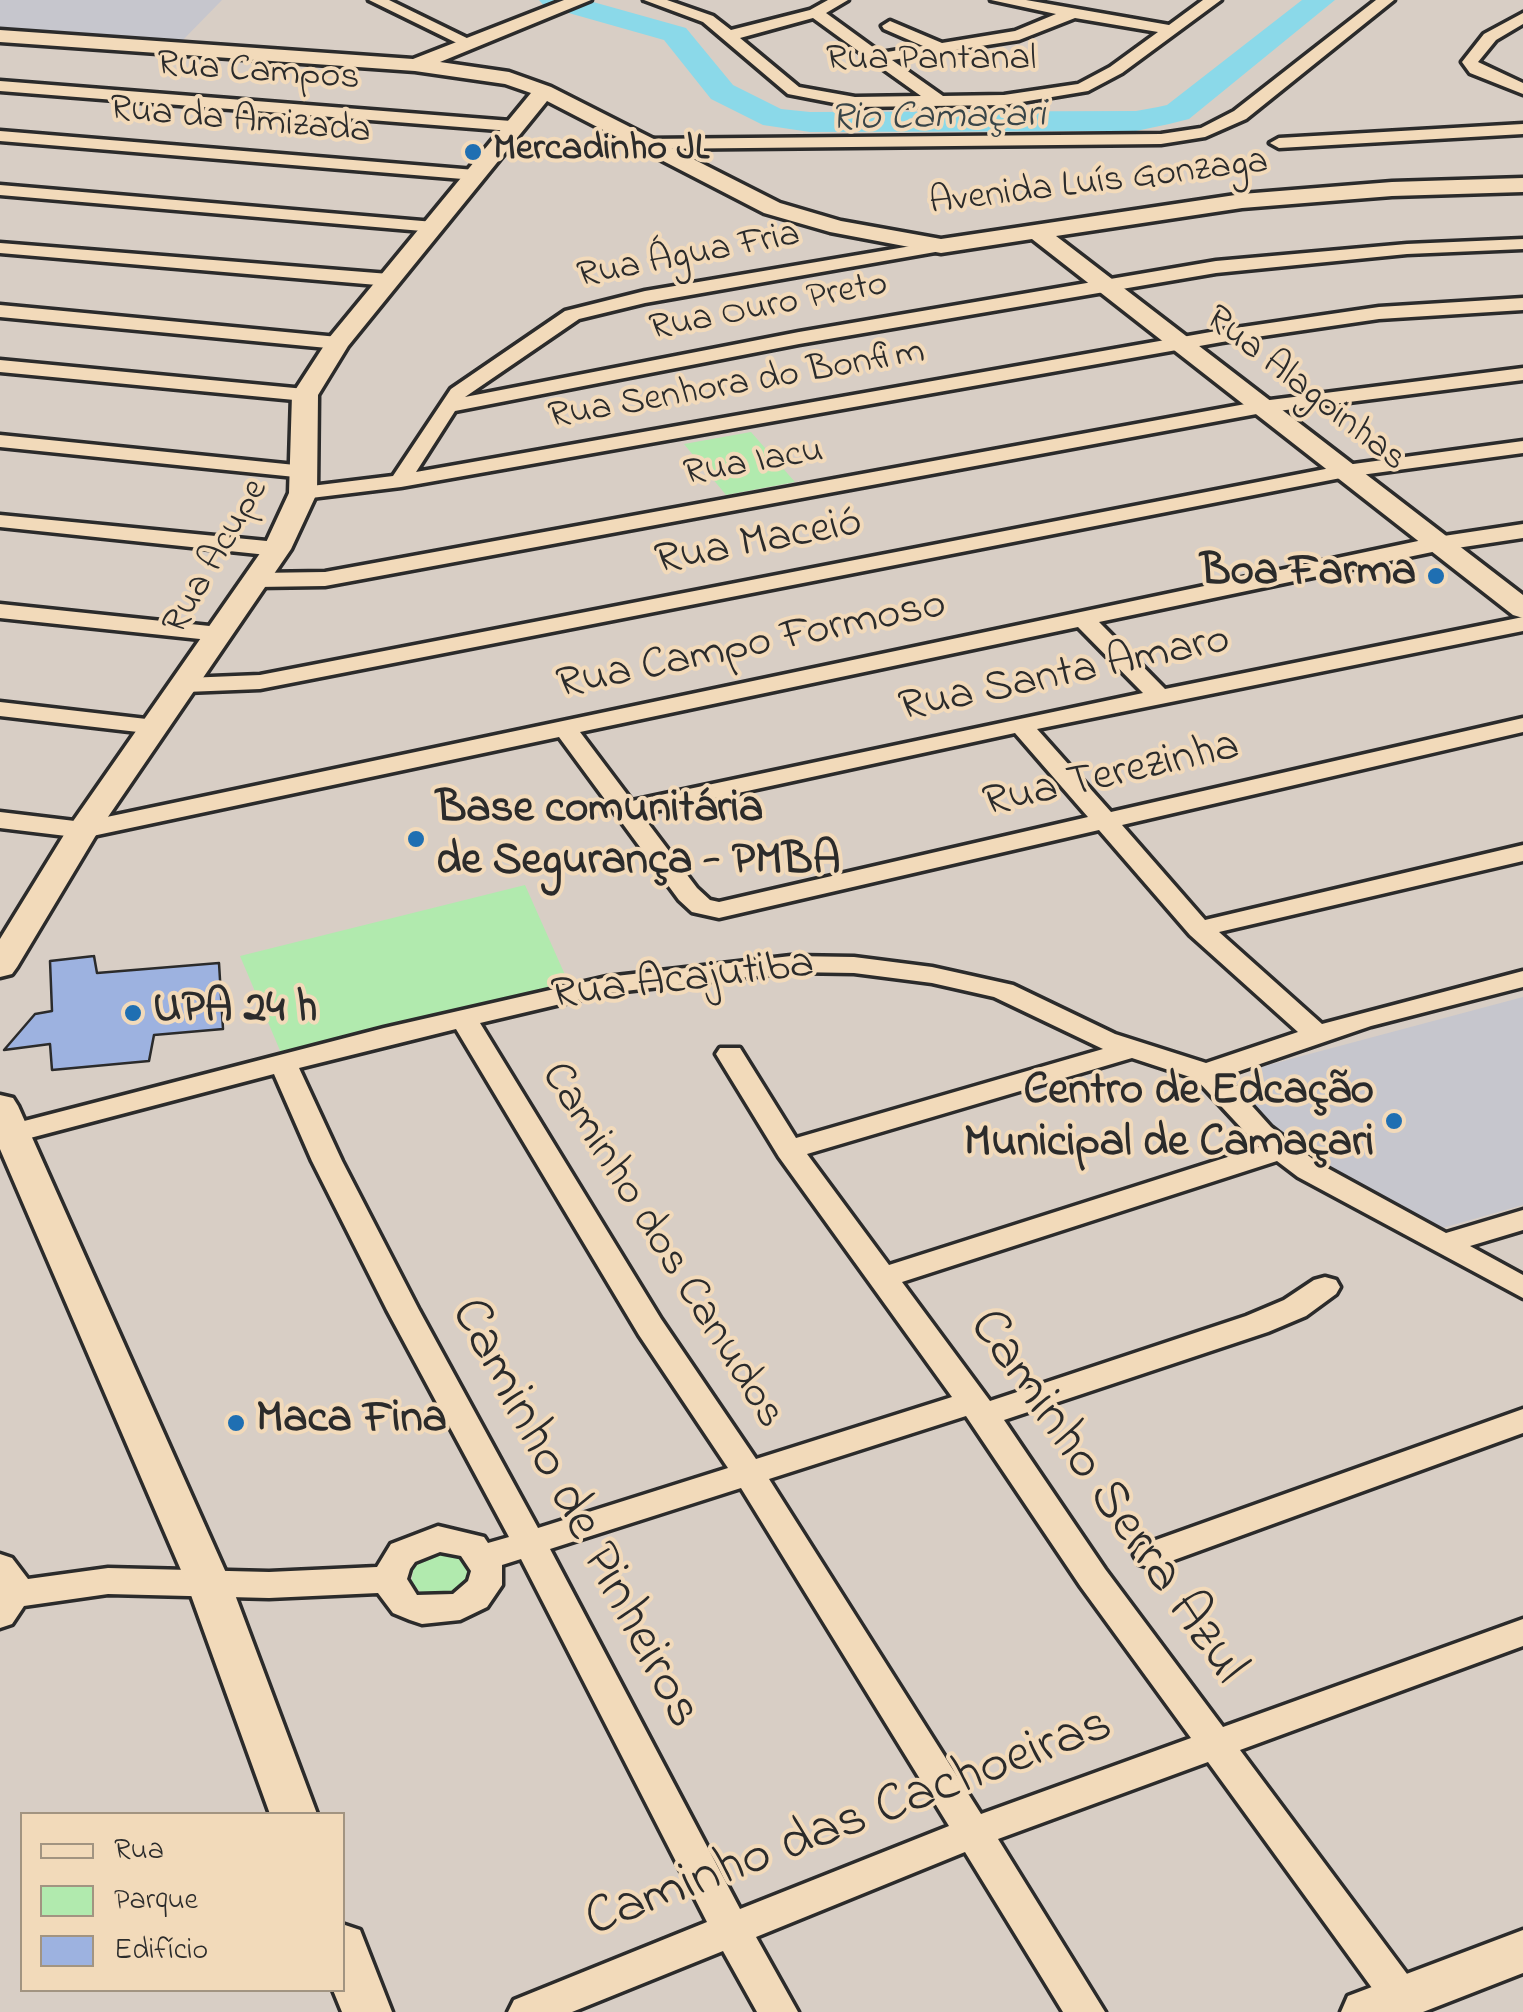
<!DOCTYPE html>
<html>
<head>
<meta charset="utf-8">
<style>
  body { margin:0 }
  #map { position:relative; width:1523px; height:2012px; overflow:hidden; background:#d8cec5; font-family:"Indie Flower",sans-serif }
  canvas { display:block }
  .legend { position:absolute; left:20px; top:1812px; width:325px; height:180px; box-sizing:border-box; background:#f2daba; border:2px solid #a29481; margin:0; padding:12px 18px; list-style:none; font-size:30px; color:#2b2b2b }
  .legend li { display:flex; align-items:center; gap:20px; height:50px }
  .legend b { width:50px; border:2px solid #a29481 }
</style>
</head>
<body>
<div id="map">
<canvas width="1523" height="2012"></canvas>
<ul class="legend">
<li><b style="height:12px;background:#f2daba"></b>Rua</li>
<li><b style="height:28px;background:#b1eaae"></b>Parque</li>
<li><b style="height:28px;background:#9db2e0"></b>Edifício</li>
</ul>
</div>
<script>
const ctx = document.querySelector('canvas').getContext('2d');
ctx.lineJoin = 'round';
function fill(path, color) { ctx.fillStyle = color; ctx.fill(path, 'evenodd'); }
const shape = rows => new Path2D(rows.map(r => 'M' + r).join(''));
function strokePath(path, color, width, dash) { ctx.strokeStyle = color; ctx.lineWidth = width; ctx.lineCap = dash ? 'butt' : 'round'; ctx.setLineDash(dash || []); ctx.stroke(path); }
function write(font, color, halo, rows, align = 'center') {
  ctx.font = font + ' "Indie Flower",sans-serif'; ctx.lineWidth = 8; ctx.setLineDash([]); ctx.textBaseline = 'middle'; ctx.strokeStyle = halo; ctx.fillStyle = color; for (const [text, x, y, turn = 0] of rows) {
    ctx.save(); ctx.translate(x, y); ctx.rotate((+turn || 0) * Math.PI / 180); ctx.textAlign = isNaN(turn) ? turn : align; if (halo) ctx.strokeText(text, 0, 0); ctx.fillText(text, 0, 0); ctx.restore();
  }
}
fill(shape([
  [0,0,222,0,181,42,0,28],
  [1523,997,1523,1205,1439,1229,1331,1174,1286,1145,1245,1098,1261,1093,1248,1078,1257,1068]
]), '#c6c6cd');
fill(shape([
  [751,432,795,482,726,495,684,444],
  [525,885,570,986,281,1053,240,956],
  [434,1550,460,1550,479,1573,455,1598,429,1598,411,1584,414,1564]
]), '#b1eaae');
fill(shape([
  [539,0,586,0,686,28,733,85,781,109,810,112,1136,111,1158,107,1167,105,1302,0,1335,0,1189,119,1169,124,1136,131,810,132,763,125,711,99,664,40,544,6,539,0]
]), '#8bd9e9');
const building = shape([
  [94,956,97,973,219,963,223,1029,154,1035,149,1061,52,1070,50,1044,4,1050,35,1014,52,1011,50,961,94,956]
]);
fill(building, '#9db2e0');
strokePath(building, '#2b2b2b', 2.5);
const minor = shape([
  [369,0,389,0,477,43,463,46,369,0],
  [644,0,667,0,713,16,731,30,810,10,828,0,848,0,826,13,881,53,923,46,884,29,882,26,890,21,942,43,1015,31,1056,14,991,0,1026,0,1169,25,1203,0,1221,0,1122,73,1088,91,1004,105,855,107,788,94,703,22,644,0],
  [813,18,872,61,921,96,855,97,799,87,740,38,813,18],
  [1075,18,1158,32,1110,67,1078,84,1004,95,943,96,892,60,1019,40,1075,18],
  [1376,0,1394,0,1246,119,1205,137,1161,144,645,149,636,144,645,139,1161,134,1201,128,1234,111,1376,0],
  [1523,13,1523,24,1496,40,1478,62,1523,83,1523,94,1470,73,1462,62,1484,34,1523,13],
  [0,81,511,121,519,126,511,131,0,91,0,81],
  [1523,124,1523,134,1279,148,1270,143,1279,138,1523,124],
  [0,131,475,170,484,175,475,180,0,141,0,131],
  [0,185,434,222,443,227,434,232,0,195,0,185],
  [1523,239,1523,249,1407,254,1216,273,799,344,455,411,416,472,1222,330,1379,307,1523,298,1523,310,1379,319,1222,342,401,487,303,499,292,493,303,487,393,476,451,389,565,311,645,291,941,241,950,246,941,251,645,303,579,319,465,397,799,332,1216,261,1407,244,1523,239],
  [0,243,389,274,398,280,389,286,0,253,0,243],
  [0,305,338,337,348,343,338,349,0,317,0,305],
  [0,360,305,389,315,395,305,401,0,372,0,360],
  [1523,368,1523,380,1262,413,325,586,257,587,246,580,257,573,325,572,1262,401,1523,368],
  [0,435,305,466,316,472,305,478,0,447,0,435],
  [1523,441,1523,453,1346,477,260,689,186,692,174,685,186,678,260,675,1346,465,1523,441],
  [0,515,277,542,288,549,277,556,0,527,0,515],
  [1523,524,1523,538,1437,551,1099,622,1165,689,1523,617,1523,631,1037,729,1111,812,1523,718,1523,732,1122,825,1205,920,1523,845,1523,861,1219,932,1322,1024,1523,971,1523,987,1371,1026,1225,1076,1271,1127,1318,1163,1446,1233,1523,1210,1523,1230,1470,1246,1523,1275,1523,1298,1298,1177,1277,1161,902,1282,990,1401,1246,1316,1284,1300,1314,1280,1325,1277,1336,1280,1340,1287,1336,1294,1306,1316,1268,1332,1004,1420,1105,1569,1223,1727,1523,1619,1523,1646,1240,1750,1416,1986,1422,1998,1416,2010,1388,2010,1208,1762,998,1839,1105,2012,1063,2012,965,1852,756,1937,798,2012,757,2012,723,1951,572,2012,508,2012,514,2000,707,1922,521,1559,502,1565,502,1585,487,1607,460,1620,422,1624,410,1620,393,1613,378,1593,269,1598,108,1594,24,1606,12,1624,0,1628,0,1554,12,1558,28,1579,108,1568,269,1572,377,1567,391,1544,438,1526,484,1537,488,1543,509,1537,387,1310,312,1161,274,1074,11,1143,0,1139,1,1127,384,1028,607,977,791,956,854,957,932,967,1013,985,1115,1034,1206,1063,1298,1032,1190,935,1099,830,719,918,692,912,679,900,559,737,83,838,0,828,0,812,83,822,1437,537,1523,524],
  [1078,627,1143,693,632,801,580,732,1078,627],
  [1015,733,1088,817,719,902,710,900,697,888,641,814,1015,733],
  [791,972,854,973,932,983,994,997,1103,1049,796,1138,740,1048,720,1048,716,1054,779,1157,952,1397,756,1459,661,1319,480,1023,607,993,791,972],
  [456,1029,639,1335,728,1468,538,1528,419,1310,342,1161,299,1068,456,1029],
  [1132,1058,1196,1079,1259,1147,889,1265,807,1154,1132,1058],
  [966,1416,1081,1587,1191,1738,981,1814,769,1479,966,1416],
  [741,1488,949,1826,740,1909,550,1549,741,1488],
  [440,1552,461,1556,471,1571,468,1581,453,1594,417,1595,407,1579,410,1569,415,1562,440,1552],
  [0,604,219,627,230,634,219,641,0,618,0,604],
  [0,702,155,720,167,727,155,734,0,716,0,702],
  [1523,1409,1523,1433,1163,1564,1151,1568,1139,1564,1134,1555,1139,1546,1523,1409]
]);
const tertiary = shape([
  [564,0,591,0,440,62,509,72,551,87,780,203,841,221,941,239,1242,194,1392,182,1523,178,1523,192,1392,196,1242,208,1056,236,1523,595,1523,618,1513,615,1032,239,941,253,830,232,764,213,547,101,348,346,318,395,317,493,291,549,99,830,17,967,12,974,0,977,0,939,67,830,263,549,289,493,292,395,329,338,531,93,505,84,415,71,0,42,0,30,413,59,564,0],
  [0,1095,13,1098,18,1106,231,1584,317,1814,270,1814,187,1584,0,1149,0,1095],
  [342,1924,360,1930,392,2012,342,2012,333,1990,342,1990,342,1924],
  [1523,1930,1523,1973,1423,2012,1341,2012,1348,1996,1523,1930]
]);
strokePath(minor, '#2b2b2b', 7);
strokePath(tertiary, '#2b2b2b', 7);
fill(minor, '#f2daba');
fill(tertiary, '#f2daba');
for (const [x, y, r, color] of [
  [473,152,10,"#1f6fb2"],
  [1436,576,10,"#1f6fb2"],
  [416,839,10,"#1f6fb2"],
  [133,1013,10,"#1f6fb2"],
  [1394,1121,10,"#1f6fb2"],
  [236,1423,10,"#1f6fb2"]
]) { const dot = new Path2D(); dot.arc(x, y, r, 0, 2 * Math.PI); ctx.fillStyle = color; ctx.fill(dot); strokePath(dot, '#f2daba', 4); }
write('38px', '#2b2b2b', '#f2daba', [
  ["Rua Pantanal",931,62],
  ["Rua Campos",258,74,4],
  ["Rua da Amizada",240,123,5],
  ["Avenida Luís Gonzaga",1099,185,-7],
  ["Rua Água Fria",689,258,-11],
  ["Rua Ouro Preto",769,309,-11],
  ["Rua Senhora do Bonfim",737,387,-10],
  ["Rua Alagoinhas",1304,391,38],
  ["Rua Iacu",754,465,-10],
  ["Rua Acupe",218,558,-60]
]);
write('bold 38px', '#2b2b2b', '#f2daba', [
  ["Mercadinho JL",493,152]
], 'left');
write('italic 40px', '#394548', '#f2daba', [
  ["Rio Camaçari",938,120,-1]
]);
write('45px', '#2b2b2b', '#f2daba', [
  ["Rua Maceió",759,545,-11],
  ["Rua Campo Formoso",752,648,-12],
  ["Rua Santa Amaro",1065,677,-12],
  ["Rua Terezinha",1112,778,-13],
  ["Rua Acajutiba",683,983,-7],
  ["Caminho dos Canudos",660,1247,58]
]);
write('bold 45px', '#2b2b2b', '#f2daba', [
  ["Boa Farma",1416,576,"right"],
  ["Base comunitária",436,813],
  ["de Segurança - PMBA",436,865],
  ["UPA 24 h",153,1013],
  ["Centro de Edcação",1374,1095,"right"],
  ["Municipal de Camaçari",1374,1147,"right"],
  ["Maca Fina",256,1423]
], 'left');
write('55px', '#2b2b2b', '#f2daba', [
  ["Caminho Serra Azul",1104,1499,55],
  ["Caminho de Pinheiros",572,1515,62],
  ["Caminho das Cachoeiras",850,1826,-21]
]);
</script>
</body>
</html>
